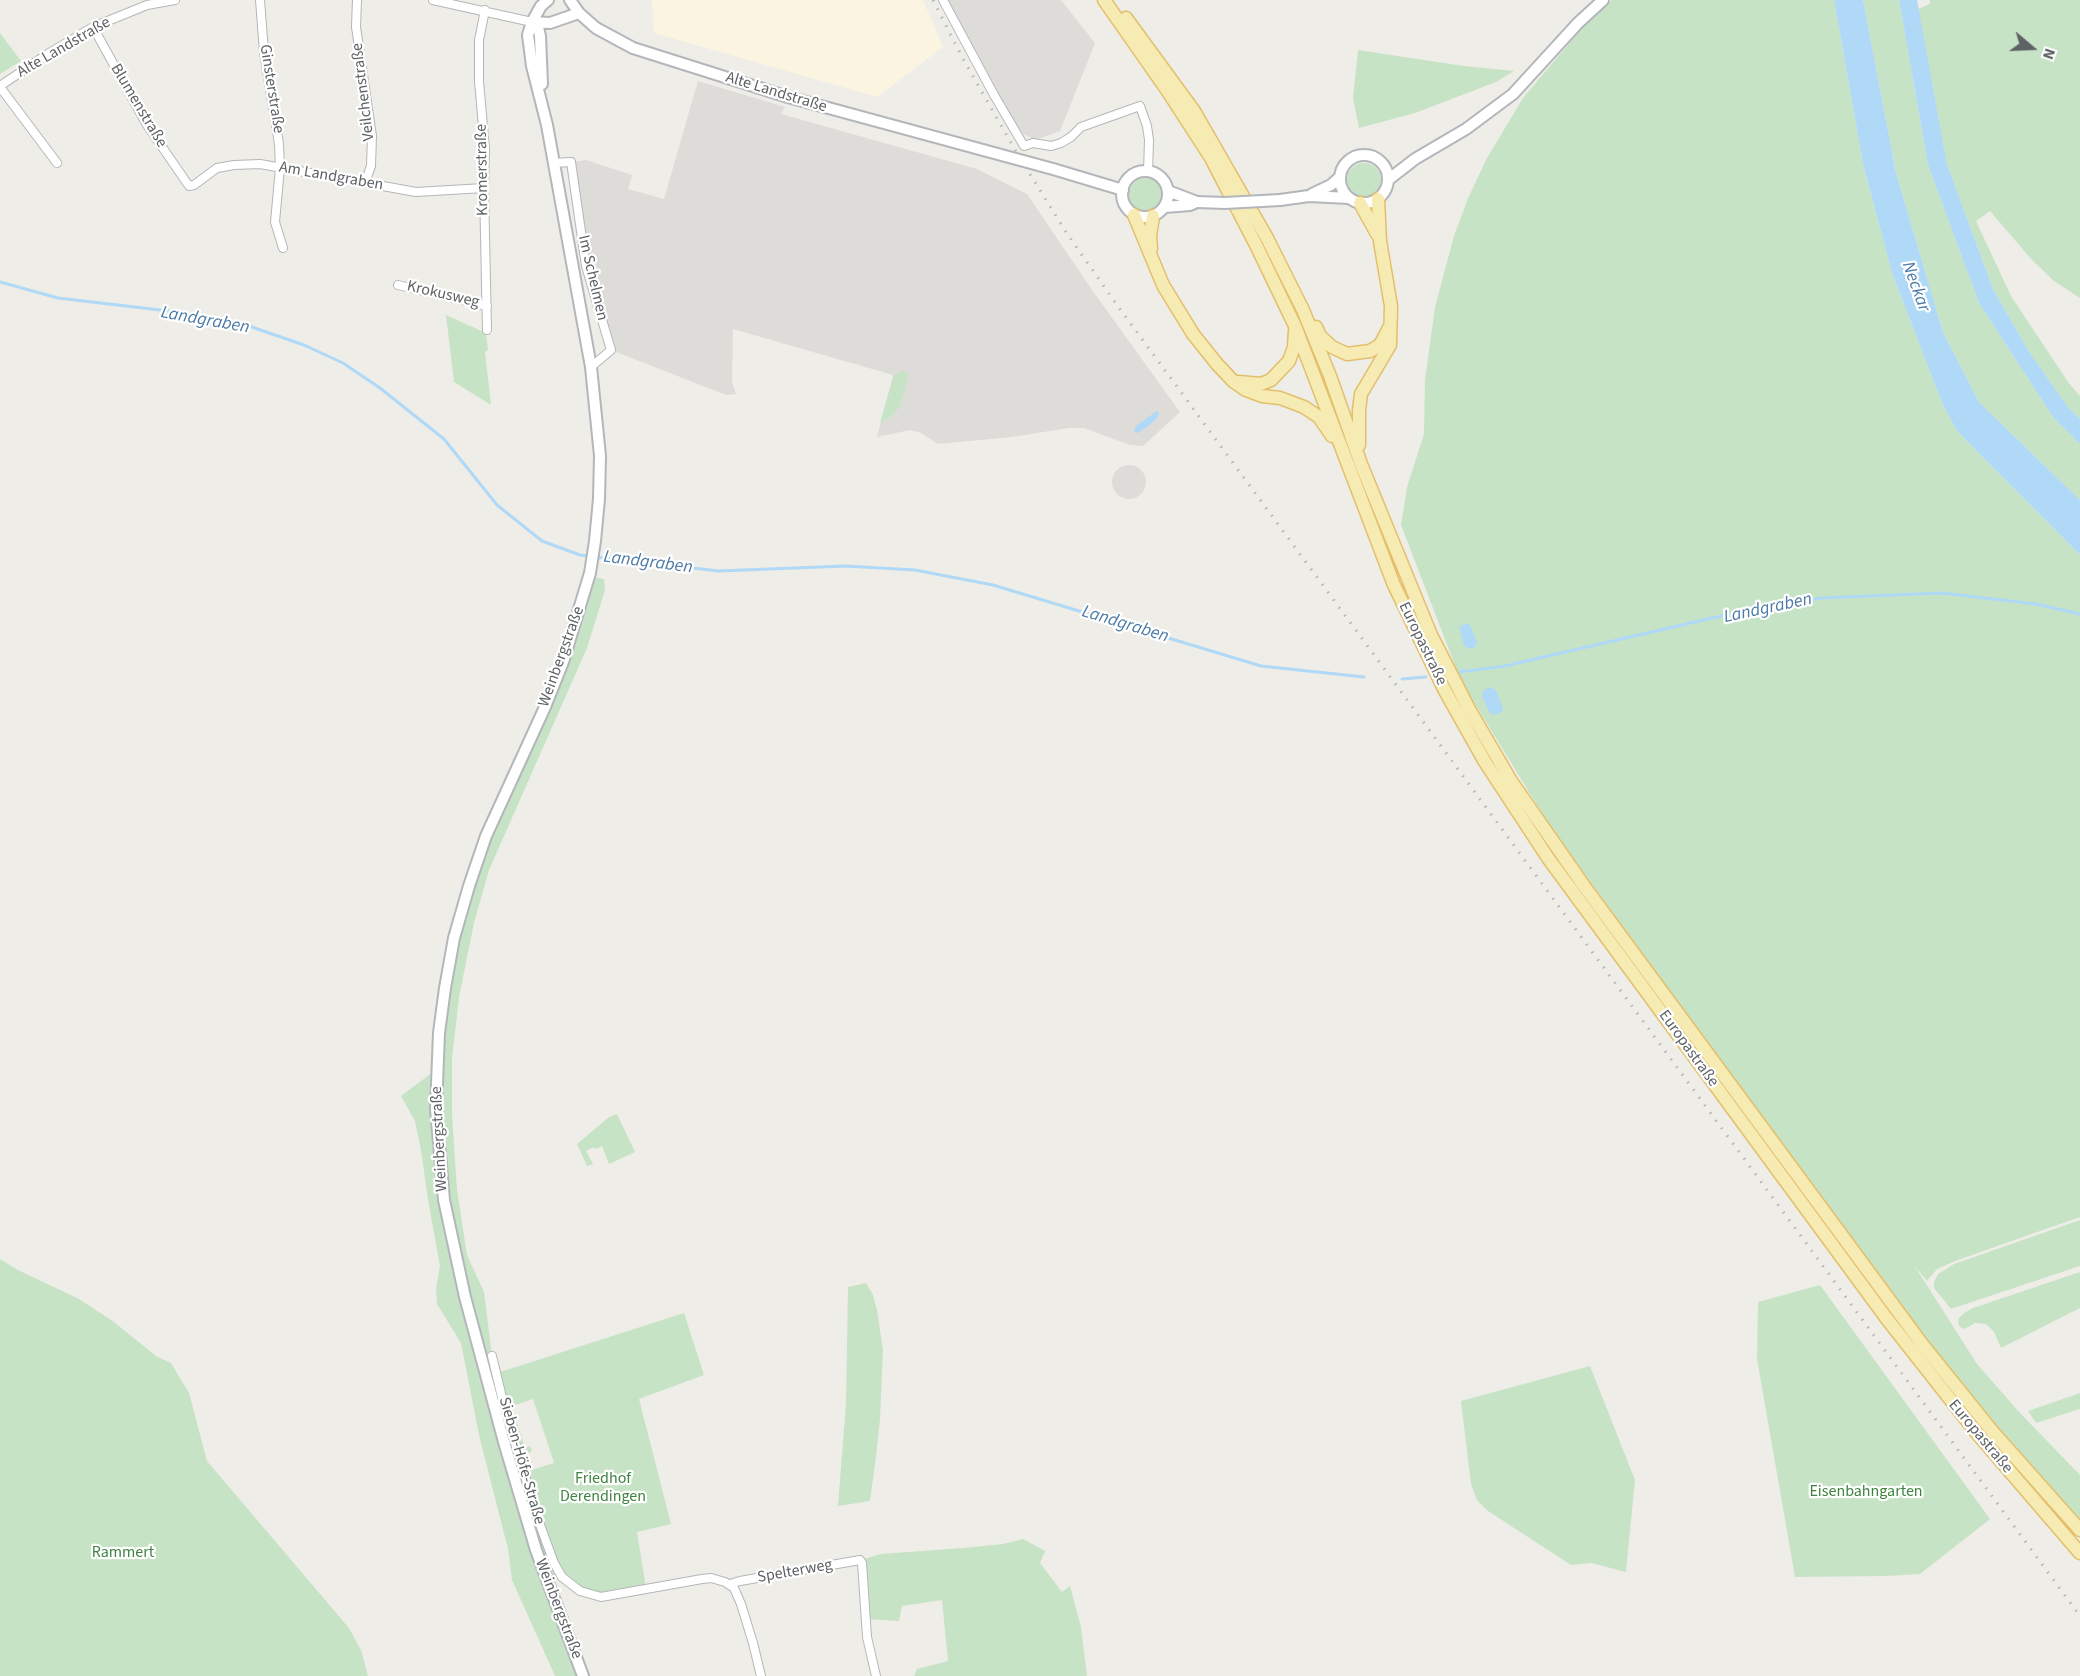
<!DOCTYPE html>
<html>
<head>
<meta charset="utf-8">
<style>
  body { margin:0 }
  #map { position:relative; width:2080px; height:1676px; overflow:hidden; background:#efede7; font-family:"Source Sans 3",sans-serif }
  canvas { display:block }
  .north { position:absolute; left:2002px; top:18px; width:60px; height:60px; -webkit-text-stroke:4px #fff; paint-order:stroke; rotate:109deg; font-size:16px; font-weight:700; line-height:24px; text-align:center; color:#5e6265 }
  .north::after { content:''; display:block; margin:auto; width:21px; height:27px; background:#5e6265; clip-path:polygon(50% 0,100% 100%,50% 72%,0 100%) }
</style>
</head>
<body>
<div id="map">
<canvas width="2080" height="1676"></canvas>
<div class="north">N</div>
</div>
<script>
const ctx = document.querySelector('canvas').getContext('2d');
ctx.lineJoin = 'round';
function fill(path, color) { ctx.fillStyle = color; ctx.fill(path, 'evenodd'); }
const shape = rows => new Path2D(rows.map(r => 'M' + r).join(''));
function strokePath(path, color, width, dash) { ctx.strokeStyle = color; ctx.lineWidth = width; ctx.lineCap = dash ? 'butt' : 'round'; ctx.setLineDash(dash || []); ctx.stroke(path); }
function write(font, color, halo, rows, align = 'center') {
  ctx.font = font + ' "Source Sans 3",sans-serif'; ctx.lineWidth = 4.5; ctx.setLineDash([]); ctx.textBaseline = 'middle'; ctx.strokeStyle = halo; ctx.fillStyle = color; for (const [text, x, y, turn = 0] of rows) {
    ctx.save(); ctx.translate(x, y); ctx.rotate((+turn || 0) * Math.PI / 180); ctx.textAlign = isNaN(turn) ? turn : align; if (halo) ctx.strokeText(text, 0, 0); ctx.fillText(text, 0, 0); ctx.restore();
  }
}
fill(shape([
  [652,0,923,0,943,47,877,97,654,33]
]), '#fbf4e0');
fill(shape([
  [946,0,1061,0,1095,43,1060,131,1035,140,1020,132,1012,121],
  [698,81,785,107,781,114,977,169,1027,194,1092,290,1180,412,1143,446,1130,445,1084,428,1069,428,1012,437,938,444,921,433,910,430,877,437,893,375,733,329,732,381,736,394,726,395,611,350,586,266,571,162,586,160,632,175,628,189,664,199],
  '1112 482a17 17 0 1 1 34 0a17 17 0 1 1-34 0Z'
]), '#dedcd9');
fill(shape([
  [1612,0,1834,0,1863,164,1892,273,1942,403,1957,431,2080,555,2080,1217,1955,1261,1937,1269,1927,1281,1914,1265,1977,1364,2020,1413,2080,1475,2080,1524,1980,1409,1909,1318,1551,828,1461,681,1401,525,1407,487,1424,434,1425,380,1435,307,1454,236,1469,196,1487,158,1523,98,1587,22],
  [1863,0,1899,0,1928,165,1979,303,2053,417,2080,444,2080,500,1979,402,1943,332,1896,173],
  [1930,0,2080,0,2080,298,2054,281,2032,260,1990,211,1976,221,2011,296,2068,382,2080,396,2080,419,2067,406,2028,350,1993,289,1947,164,1918,9,1930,4],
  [0,33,21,61,0,74],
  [1358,50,1464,66,1514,71,1496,82,1415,113,1359,128,1353,98],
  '1347 180a17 17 0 1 1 34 0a17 17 0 1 1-34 0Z',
  '1129 195a17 17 0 1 1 34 0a17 17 0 1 1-34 0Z',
  [446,315,486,333,488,350,485,352,491,405,454,382],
  [903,371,909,374,900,406,893,415,880,423,894,375],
  [589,576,604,579,605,590,587,648,489,870,474,923,459,997,452,1058,452,1114,457,1190,467,1255,484,1292,492,1356,497,1373,684,1313,704,1375,639,1399,671,1524,637,1532,646,1588,590,1595,562,1578,549,1583,583,1676,555,1676,512,1580,508,1549,479,1435,461,1343,437,1304,436,1288,440,1266,428,1200,421,1150,415,1121,401,1096,437,1069,439,1033,469,886,545,707],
  [533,1399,554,1463,532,1470,526,1454,532,1451,530,1446,525,1448,512,1406],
  [617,1114,635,1152,609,1164,602,1146,596,1149,594,1147,586,1151,593,1164,587,1166,577,1144,609,1117],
  [2080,1220,2080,1266,1951,1309,1934,1288,1934,1282,1938,1274,1954,1264],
  [0,1259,18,1270,79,1299,114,1322,156,1356,171,1363,189,1393,207,1461,349,1628,361,1650,368,1676,0,1676],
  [2080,1272,2080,1308,2001,1348,1994,1332,1986,1324,1975,1323,1965,1329,1960,1327,1958,1322,1959,1318,1964,1313,1973,1308],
  [866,1283,873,1295,877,1310,883,1350,880,1420,875,1464,870,1501,838,1506,846,1403,848,1287],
  [1820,1285,1990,1519,1920,1574,1886,1576,1795,1577,1757,1359,1758,1302],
  [1590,1366,1635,1480,1626,1572,1591,1563,1571,1565,1488,1511,1477,1500,1471,1484,1461,1401],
  [2080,1393,2080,1409,2036,1423,2028,1411],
  [1023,1539,1045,1551,1040,1563,1062,1592,1070,1586,1081,1627,1087,1676,914,1676,917,1669,948,1661,942,1600,902,1606,899,1621,865,1619,860,1560,881,1554,963,1548,1003,1544]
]), '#c7e3c6');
fill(shape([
  [1834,0,1863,0,1896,173,1943,332,1979,402,2080,500,2080,555,1957,431,1942,403,1892,273,1863,164],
  [1899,0,1917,0,1947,164,1993,289,2028,350,2067,406,2080,419,2080,444,2053,417,1979,303,1928,165],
  [1157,411,1159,413,1157,418,1151,424,1138,433,1135,432,1134,430,1137,425],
  [1469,623,1477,642,1475,647,1471,649,1464,646,1459,626],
  [1489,687,1496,690,1503,708,1502,712,1493,715,1489,712,1482,696,1483,691]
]), '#afd9f6');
strokePath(shape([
  [0,282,58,298,177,312,243,324,304,345,343,363,380,388,444,439,497,505,542,541,580,555,589,556],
  [596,557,719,571,845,566,915,570,993,585,1261,666,1364,677],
  [1459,672,1505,666,1712,618,1821,598,1942,593,2036,604,2080,614],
  [1402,679,1426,677]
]), '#afd9f6', 3);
const street = shape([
  [260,0,264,52,279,144,280,168,275,222,283,248],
  [357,0,356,27,372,136,371,166,365,183],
  [433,0,532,22],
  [943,0,994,95,1024,146,1033,143,1051,146,1061,143,1071,137,1081,127,1140,106,1147,126,1149,140,1148,172],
  [485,10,479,40,479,81,485,149,484,188,487,330],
  [93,27,147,125,189,186,194,185,217,168,234,165,260,164,416,192,484,188],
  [0,86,46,55,93,27,147,5,175,0],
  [0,87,57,163],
  [553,163,571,162,586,266,611,350,591,367],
  [398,285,487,306],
  [492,1356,505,1410,539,1522,554,1563,562,1577,580,1591,601,1597,702,1579,711,1578,725,1582,734,1588,741,1604,753,1643,761,1676],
  [730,1584,740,1581,860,1560,862,1563,867,1637,876,1676]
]);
const secondary = shape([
  [548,0,541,6,532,22,528,35,532,66,547,125,591,367,600,456,599,499,595,541,590,573,563,662,545,707,486,836,469,886,454,938,445,988,439,1033,436,1109,444,1200,465,1297,504,1442,536,1550,583,1676],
  [570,0,579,13,596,28,633,48,788,97,983,150],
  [532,22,538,27,540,36,542,84],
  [532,22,550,23,579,13],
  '1340 179a24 24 0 1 1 48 0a24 24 0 1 1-48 0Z',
  [1053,169,1123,190],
  '1122 194a23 23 0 1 1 46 0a23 23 0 1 1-46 0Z',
  [1388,180,1415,159,1466,129,1513,94,1578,23,1603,0],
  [1168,191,1197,202],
  [1312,194,1331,185,1340,177],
  [1280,200,1309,196,1349,198],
  [1165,207,1190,205,1197,202]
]);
const primary = shape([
  [1104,0,1167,90,1211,158,1256,245,1295,326,1394,585,1444,689,1485,762,1548,858,1887,1319,1976,1432,2080,1553],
  [1126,18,1194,111,1267,238,1303,310,1330,376,1361,464,1431,635,1469,709,1511,781,1584,886,1922,1344,1992,1431,2080,1530],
  [1360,203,1377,234],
  [1134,215,1163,285,1193,334,1217,364,1233,381,1246,390,1262,396,1280,398,1304,407,1319,417,1332,436],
  [1151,249,1150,236,1153,216],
  [1316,327,1320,336,1332,347,1347,354,1370,351,1380,345,1389,328],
  [1239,382,1261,384,1271,380,1289,361,1294,347,1295,331],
  [1359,445,1359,410,1361,394,1390,345,1391,306,1380,241,1378,199]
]);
strokePath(street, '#b4b7ba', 10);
strokePath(secondary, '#b3b6ba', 14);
strokePath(primary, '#e3bf6b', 15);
strokePath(street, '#fff', 8);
strokePath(secondary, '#fff', 10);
strokePath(primary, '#f7ebb4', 12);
strokePath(shape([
  [933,0,962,57,1018,155,1066,232,1117,305,2080,1616]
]), '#b4b5b5', 3, [1.5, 8]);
const secondaryBridge = shape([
  [983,150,1053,169],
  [1197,202,1225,203,1280,200]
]);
strokePath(secondaryBridge, '#b3b6ba', 14, []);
strokePath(secondaryBridge, '#fff', 10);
write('16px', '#5e6265', '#fff', [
  ["Alte Landstraße",64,48,-30],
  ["Ginsterstraße",271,89,81],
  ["Veilchenstraße",364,92,-97],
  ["Alte Landstraße",776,93,17],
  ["Blumenstraße",138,106,59],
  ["Kromerstraße",483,170,-91],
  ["Am Landgraben",331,177,10],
  ["Im Schelmen",592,278,77],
  ["Krokusweg",443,295,13],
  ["Europastraße",1422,644,64],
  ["Weinbergstraße",562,657,-70],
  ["Europastraße",1688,1049,54],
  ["Weinbergstraße",440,1139,-93],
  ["Europastraße",1980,1437,50],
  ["Sieben-Höfe-Straße",521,1461,74],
  ["Spelterweg",795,1572,-10],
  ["Weinbergstraße",558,1609,69]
]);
write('16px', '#3f8341', '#fff', [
  ["Friedhof",603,1479],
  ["Derendingen",603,1497],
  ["Eisenbahngarten",1866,1492],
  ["Rammert",123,1553]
]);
write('italic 18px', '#4c7aa7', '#fff', [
  ["Neckar",1915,287,70],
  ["Landgraben",205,321,10],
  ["Landgraben",648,563,7],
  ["Landgraben",1768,609,-12],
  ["Landgraben",1125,625,17]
]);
</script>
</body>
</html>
